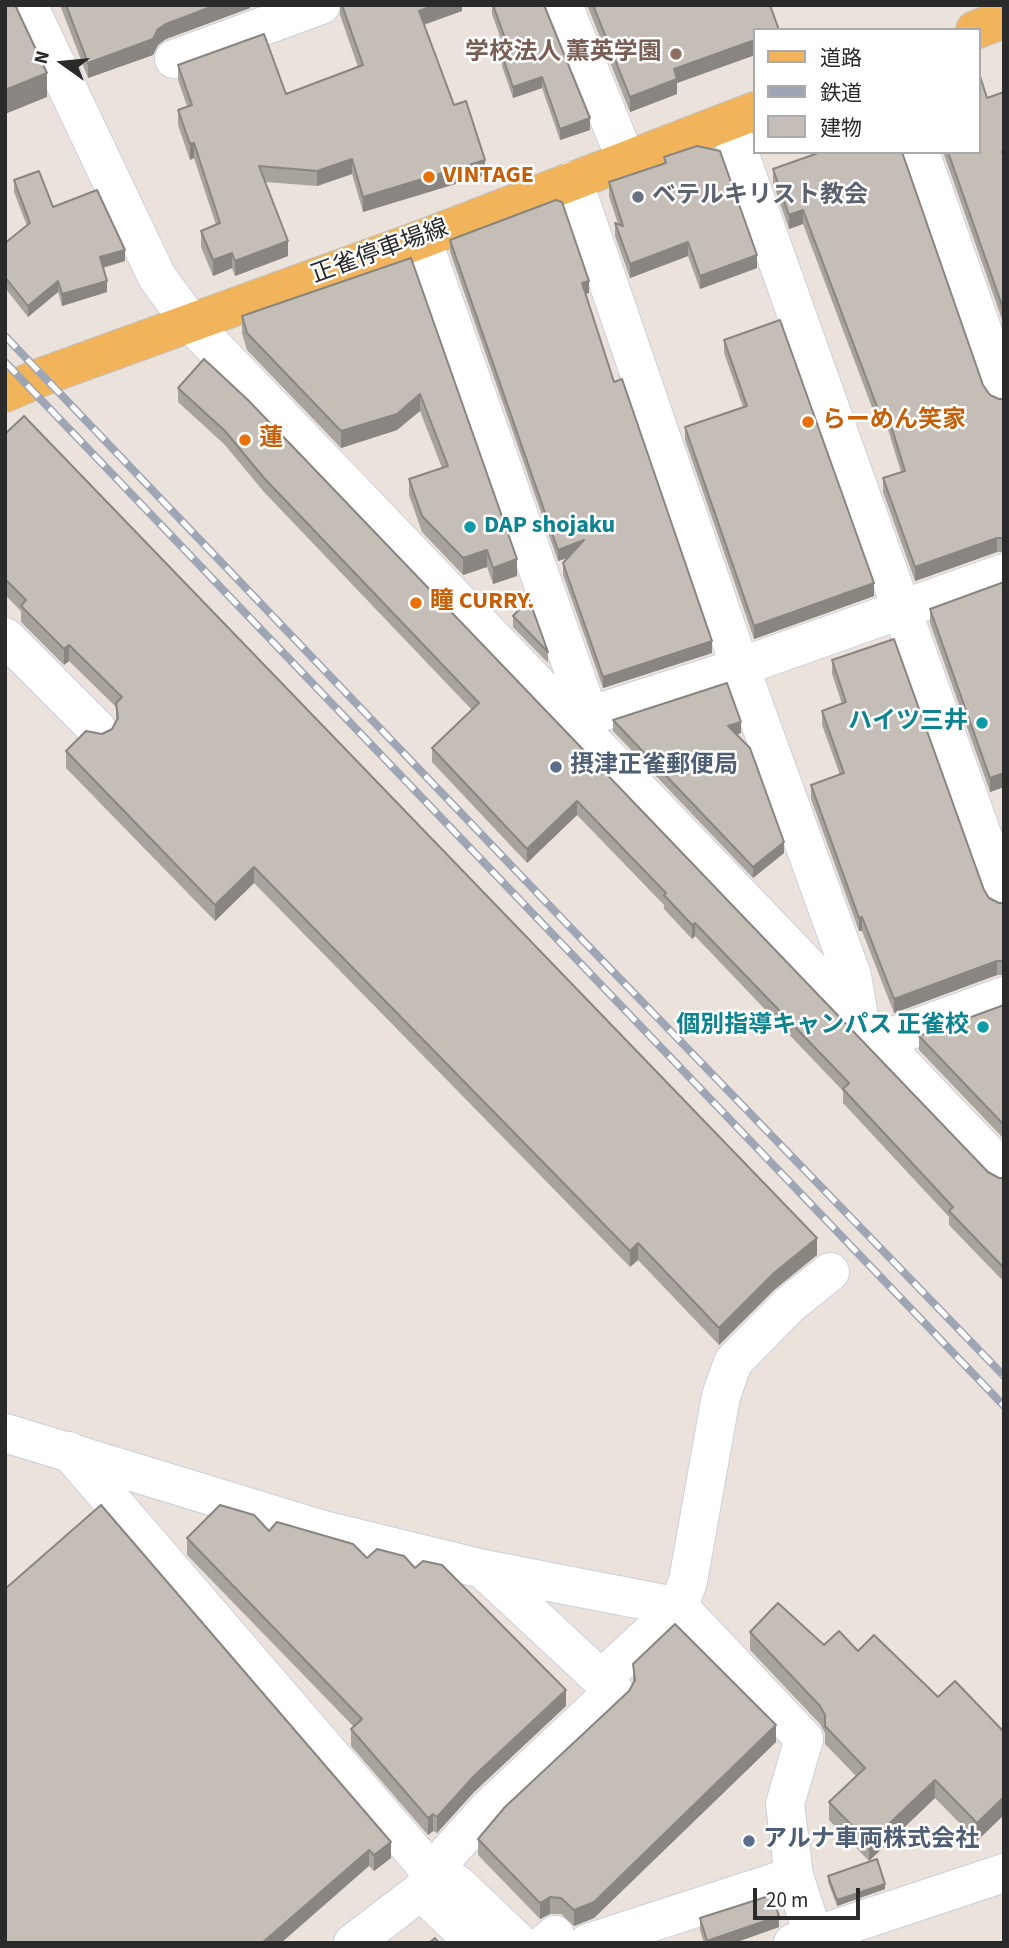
<!DOCTYPE html>
<html>
<head>
<meta charset="utf-8">
<style>
  body { margin:0 }
  #map { position:relative; width:1009px; height:1948px; overflow:hidden; background:#ece2dc; font-family:"Source Sans 3","Noto Sans JP",sans-serif }
  canvas { display:block }
  .frame { position:absolute; inset:0; border:7px solid #2a2a2a; pointer-events:none }
  .legend { position:absolute; left:753px; top:28px; width:228px; height:126px; box-sizing:border-box; background:#fff; border:2px solid #aaa; margin:0; padding:9px 12px; list-style:none; font-size:21px; color:#2a2a2a }
  .legend li { display:flex; align-items:center; gap:14px; height:35px }
  .legend b { width:35px; border:2px solid #aaa }
  .north { position:absolute; left:28px; top:28px; width:70px; height:70px; -webkit-text-stroke:5px #fff; paint-order:stroke; rotate:285deg; font-size:19px; font-weight:700; line-height:28px; text-align:center; color:#2a2a2a }
  .north::after { content:''; display:block; margin:auto; width:24px; height:32px; background:#2a2a2a; clip-path:polygon(50% 0,100% 100%,50% 72%,0 100%) }
  .scale { position:absolute; left:753px; top:1888px; width:107px; height:32px; box-sizing:border-box; border:4px solid #2a2a2a; border-top:0; padding-left:9px; font-size:21px; line-height:24px; white-space:nowrap; color:#2a2a2a; -webkit-text-stroke:5px #fff; paint-order:stroke }
</style>
</head>
<body>
<div id="map">
<canvas width="1009" height="1948"></canvas>
<div class="frame"></div>
<ul class="legend">
<li><b style="height:9px;background:#f2b45b"></b>道路</li>
<li><b style="height:9px;background:#9ea5b5"></b>鉄道</li>
<li><b style="height:19px;background:#c4beb7"></b>建物</li>
</ul>
<div class="north">N</div>
<div class="scale">20 m</div>
</div>
<script>
const ctx = document.querySelector('canvas').getContext('2d');
ctx.lineJoin = 'round';
const shape = rows => new Path2D(rows.map(r => 'M' + r).join(''));
function strokePath(path, color, width, dash) { ctx.strokeStyle = color; ctx.lineWidth = width; ctx.lineCap = dash ? 'butt' : 'round'; ctx.setLineDash(dash || []); ctx.stroke(path); }
function fill(path, color) { ctx.fillStyle = color; ctx.fill(path, 'evenodd'); }
function write(font, color, halo, rows, align = 'center') {
  ctx.font = font + ' "Source Sans 3","Noto Sans JP",sans-serif'; ctx.lineWidth = 5; ctx.setLineDash([]); ctx.textBaseline = 'middle'; ctx.strokeStyle = halo; ctx.fillStyle = color; for (const [text, x, y, turn = 0] of rows) {
    ctx.save(); ctx.translate(x, y); ctx.rotate((+turn || 0) * Math.PI / 180); ctx.textAlign = isNaN(turn) ? turn : align; if (halo) ctx.strokeText(text, 0, 0); ctx.fillText(text, 0, 0); ctx.restore();
  }
}
const minor = shape([
  [28,5,157,277,190,322,1004,1171],
  [563,5,626,160],
  [174,59,321,5],
  [728,122,1004,896],
  [920,152,1004,392],
  [573,180,740,667,852,976,860,1023],
  [422,239,583,698,575,726],
  [5,637,97,729],
  [575,726,595,714,740,667,1004,573],
  [877,1042,1004,996],
  [5,1433,323,1530,483,1569,679,1607,688,1581,721,1396,733,1362,789,1305,830,1272],
  [69,1451,433,1874,457,1884,519,1943],
  [483,1569,601,1679,679,1607,804,1739,785,1804,794,1876,813,1934],
  [421,1891,475,1943],
  [353,1943,421,1891,450,1851,489,1808,614,1691,601,1679],
  [546,1943,555,1935],
  [588,1943,794,1876],
  [793,1943,1004,1873]
]);
const major = shape([
  [975,30,1004,19],
  [5,393,44,376,422,239,755,111]
]);
strokePath(minor, '#cad0dc', 40);
strokePath(major, '#c3c3c3', 40);
strokePath(minor, '#fff', 38);
strokePath(major, '#f2b45b', 38);
const rail = shape([
  [5,336,568,925,1004,1376],
  [5,362,1004,1406]
]);
strokePath(rail, '#9ea5b5', 8);
strokePath(rail, '#fff', 5, [16]);
fill(shape([
  [60,5,250,5,250,8,166,39,158,45,153,55,88,78],
  [340,5,462,5,462,11,424,25,454,105,485,175,363,212,352,174,317,186,265,182,288,256,235,276,232,268,213,276,201,247,201,231,216,225,194,158,190,160,178,125,178,110,187,106,178,80,178,65,286,94,358,67,340,15],
  [492,5,544,5,590,130,560,140,542,88,513,98,502,66,502,55,506,54,492,14],
  [587,5,770,5,755,30,755,55,677,83,677,94,630,112],
  [1004,92,1004,325,943,152,979,152,987,98],
  [664,157,757,268,700,289,688,256,630,278,615,236,615,223,618,224,609,196,609,182,664,163],
  [773,169,983,385,990,395,999,399,1004,399,1004,552,997,552,915,581,883,492,883,478,901,472,886,423,879,426,803,224,789,229,773,183],
  [14,180,53,207,125,261,103,268,107,292,62,306,58,292,28,317,5,288,5,243,27,226,14,192],
  [450,240,589,293,586,294,614,382,712,653,603,688,563,575,563,563,567,558,558,561,450,252],
  [411,258,517,576,493,584,487,567,463,575,422,532,409,495,409,479,442,468,420,411,397,430,341,448,247,350,242,333,242,316],
  [724,340,874,596,754,639,685,440,685,427,743,407,724,353],
  [204,359,988,1172,999,1178,1004,1178,1004,1282,949,1225,949,1217,843,1103,843,1091,695,936,692,939,664,909,664,905,577,815,527,863,432,762,432,748,472,710,264,492,225,445,178,402,178,388],
  [5,434,817,1255,774,1290,719,1345,638,1260,630,1267,254,883,215,921,66,768,66,751,112,729,116,721,116,707,69,661,64,665,21,622,21,611,5,595],
  [1004,582,1004,787,990,792,930,623,930,609],
  [513,616,548,652,548,663,513,627],
  [832,660,989,898,999,903,1004,903,1004,975,997,975,894,1013,862,931,859,931,811,799,811,785,840,775,822,725,822,711,842,704,832,674],
  [613,720,741,733,736,735,784,853,753,878,613,731],
  [1004,1005,1004,1139,919,1050,919,1036],
  [269,1531,367,1558,415,1568,566,1706,474,1792,437,1833,433,1831,428,1835,351,1746,351,1729,354,1727,187,1555,187,1538],
  [5,1589,391,1858,374,1871,369,1866],
  [750,1632,858,1651,1004,1732,977,1841,935,1798,869,1861,829,1820,829,1802,856,1776,825,1744,825,1733,820,1724,750,1650],
  [633,1664,776,1742,594,1918,574,1926,561,1914,550,1914,540,1919,478,1855,478,1839,629,1691,633,1684],
  [828,1876,885,1889,837,1906,828,1882],
  [700,1918,779,1927,734,1943,704,1943,700,1930]
]), '#a9a39d');
fill(shape([
  [216,5,250,5,250,8,166,39,158,45,153,55,88,78,88,63,158,29,166,24],
  [435,5,462,5,462,11,419,26,419,11],
  [755,40,755,55,677,83,677,94,630,112,630,97,674,69],
  [47,73,47,97,5,114,5,90],
  [542,77,542,88,513,98,513,87],
  [590,118,590,130,560,140,560,129],
  [194,143,194,158,190,160,190,144],
  [352,159,352,174,317,186,317,171],
  [485,160,485,175,363,212,363,197],
  [803,210,803,224,789,229,789,215],
  [288,241,288,256,235,276,235,261],
  [688,242,688,256,630,278,630,264],
  [125,250,125,261,100,268,100,257],
  [232,253,232,268,213,276,213,260],
  [757,255,757,268,700,289,700,276],
  [58,281,58,292,28,317,28,306],
  [107,281,107,292,62,306,62,294],
  [589,281,589,293,582,295,582,283],
  [420,394,420,411,397,430,341,448,341,431],
  [886,409,886,423,879,426,879,412],
  [997,538,997,552,915,581,915,567],
  [584,540,584,552,558,561,558,550],
  [487,550,487,567,463,575,463,558],
  [517,559,517,576,493,584,493,568],
  [874,583,874,596,754,639,754,626],
  [712,641,712,653,603,688,603,677],
  [69,645,69,661,64,665,64,649],
  [741,722,741,733,728,738,728,726],
  [1004,773,1004,787,990,792,990,778],
  [577,801,577,815,527,863,527,849],
  [784,842,784,853,753,878,753,867],
  [254,867,254,883,215,921,215,905],
  [862,917,862,931,859,931,859,918],
  [695,923,695,936,692,939,692,925],
  [997,961,997,975,894,1013,894,999],
  [817,1238,817,1255,774,1290,719,1345,719,1328,774,1273],
  [638,1243,638,1260,630,1267,630,1251],
  [566,1690,566,1706,474,1792,437,1833,437,1817,474,1776],
  [776,1725,776,1742,594,1918,574,1926,574,1910],
  [935,1780,935,1798,869,1861,869,1843],
  [1004,1797,1004,1815,977,1841,977,1823],
  [433,1814,433,1831,428,1835,428,1818],
  [391,1842,391,1858,374,1871,374,1855],
  [369,1850,369,1866,281,1943,262,1943],
  [885,1884,885,1889,837,1906,837,1900],
  [550,1897,550,1914,540,1919,540,1903],
  [779,1916,779,1927,734,1943,707,1943,707,1941]
]), '#898580');
const building = shape([
  [5,5,15,5,47,73,5,90,5,5],
  [66,5,216,5,166,24,158,29,153,39,88,63,66,5],
  [342,5,435,5,419,11,454,105,466,101,485,160,363,197,352,159,317,171,259,166,288,241,235,261,232,253,213,260,201,231,220,223,194,143,190,144,178,110,192,105,178,65,264,34,286,94,363,65,342,5],
  [493,5,544,5,590,118,560,129,542,77,513,87,502,55,510,52,493,5],
  [593,5,770,5,779,30,755,30,755,40,674,69,677,79,630,97,593,5],
  [979,73,987,98,1004,92,1004,151,1002,152,1004,156,1004,311,948,152,979,152,979,73],
  [697,146,720,151,757,255,700,276,688,242,630,264,615,223,623,226,609,182,666,163,664,157,697,146],
  [821,152,902,152,983,385,990,395,999,399,1004,399,1004,538,997,538,915,567,883,478,905,471,886,409,879,412,803,210,789,215,773,169,821,152],
  [39,171,53,207,97,190,125,250,100,257,107,281,62,294,58,281,28,306,5,277,5,243,30,223,14,180,39,171],
  [556,200,562,202,589,281,582,283,614,382,622,379,712,641,603,677,563,563,584,540,558,550,450,240,556,200],
  [411,258,517,559,493,568,487,550,463,558,422,516,409,479,448,466,420,394,397,414,341,431,247,333,242,316,411,258],
  [780,320,874,583,754,626,685,427,747,406,724,340,780,320],
  [204,359,249,401,988,1172,999,1178,1004,1178,1004,1268,949,1211,953,1207,843,1089,849,1083,695,923,692,925,664,895,666,893,577,801,527,849,432,748,479,703,264,478,225,431,178,388,204,359],
  [24,416,817,1238,774,1273,719,1328,638,1243,630,1251,254,867,215,905,66,751,86,731,102,734,112,729,118,718,116,703,122,697,69,645,64,649,21,606,26,600,5,579,5,434,24,416],
  [1004,582,1004,773,990,778,930,609,1004,582],
  [529,599,548,652,513,616,529,599],
  [894,639,984,890,989,898,999,903,1004,903,1004,961,997,961,894,999,862,917,859,918,811,785,844,773,822,711,846,702,832,660,894,639],
  [727,683,741,722,728,726,750,748,784,842,753,867,613,720,727,683],
  [1004,1005,1004,1125,919,1036,1004,1005],
  [101,1505,391,1842,374,1855,369,1850,262,1943,5,1943,5,1589,101,1505],
  [220,1505,254,1515,269,1531,277,1522,353,1544,367,1558,377,1549,404,1556,415,1568,423,1561,442,1565,566,1690,474,1776,437,1817,433,1814,428,1818,351,1729,362,1719,187,1538,220,1505],
  [778,1603,824,1645,839,1631,858,1651,874,1635,938,1697,955,1681,1004,1732,1004,1797,977,1823,935,1780,869,1843,829,1802,865,1768,825,1726,825,1715,820,1706,750,1632,778,1603],
  [675,1624,776,1725,594,1902,574,1910,561,1898,550,1897,540,1903,478,1839,505,1807,629,1691,635,1680,633,1664,675,1624],
  [877,1859,885,1884,837,1900,828,1876,877,1859],
  [772,1895,779,1916,707,1941,700,1918,772,1895],
  [435,1938,439,1943,429,1943,435,1938]
]);
fill(building, '#c4beb7');
strokePath(building, '#898580', 2);
for (const [x, y, r, color] of [
  [676,54,7,"#8d6e63"],
  [429,177,7,"#e8710a"],
  [638,197,7,"#6b7280"],
  [808,422,7,"#e8710a"],
  [245,440,7,"#e8710a"],
  [470,527,7,"#0f9aa8"],
  [416,603,7,"#e8710a"],
  [982,723,7,"#0f9aa8"],
  [556,767,7,"#5c6f8a"],
  [983,1027,7,"#0f9aa8"],
  [749,1841,7,"#5c6f8a"]
]) { const dot = new Path2D(); dot.arc(x, y, r, 0, 2 * Math.PI); ctx.fillStyle = color; ctx.fill(dot); strokePath(dot, '#fff', 2.5); }
write('bold 24px', '#785e54', '#fff', [
  ["学校法人 薫英学園",662,54]
], 'right');
write('bold 24px', '#c56008', '#fff', [
  ["VINTAGE",443,177],
  ["らーめん笑家",822,422],
  ["蓮",259,440],
  ["瞳 CURRY.",430,603]
], 'left');
write('bold 24px', '#5b616d', '#fff', [
  ["ベテルキリスト教会",652,197]
], 'left');
write('24px', '#2a2a2a', '#fff', [
  ["正雀停車場線",380,253,-20]
]);
write('bold 24px', '#0d838f', '#fff', [
  ["DAP shojaku",484,527,"left"],
  ["ハイツ三井",968,723],
  ["個別指導キャンパス 正雀校",969,1027]
], 'right');
write('bold 24px', '#4e5e75', '#fff', [
  ["摂津正雀郵便局",570,767],
  ["アルナ車両株式会社",763,1841]
], 'left');
</script>
</body>
</html>
